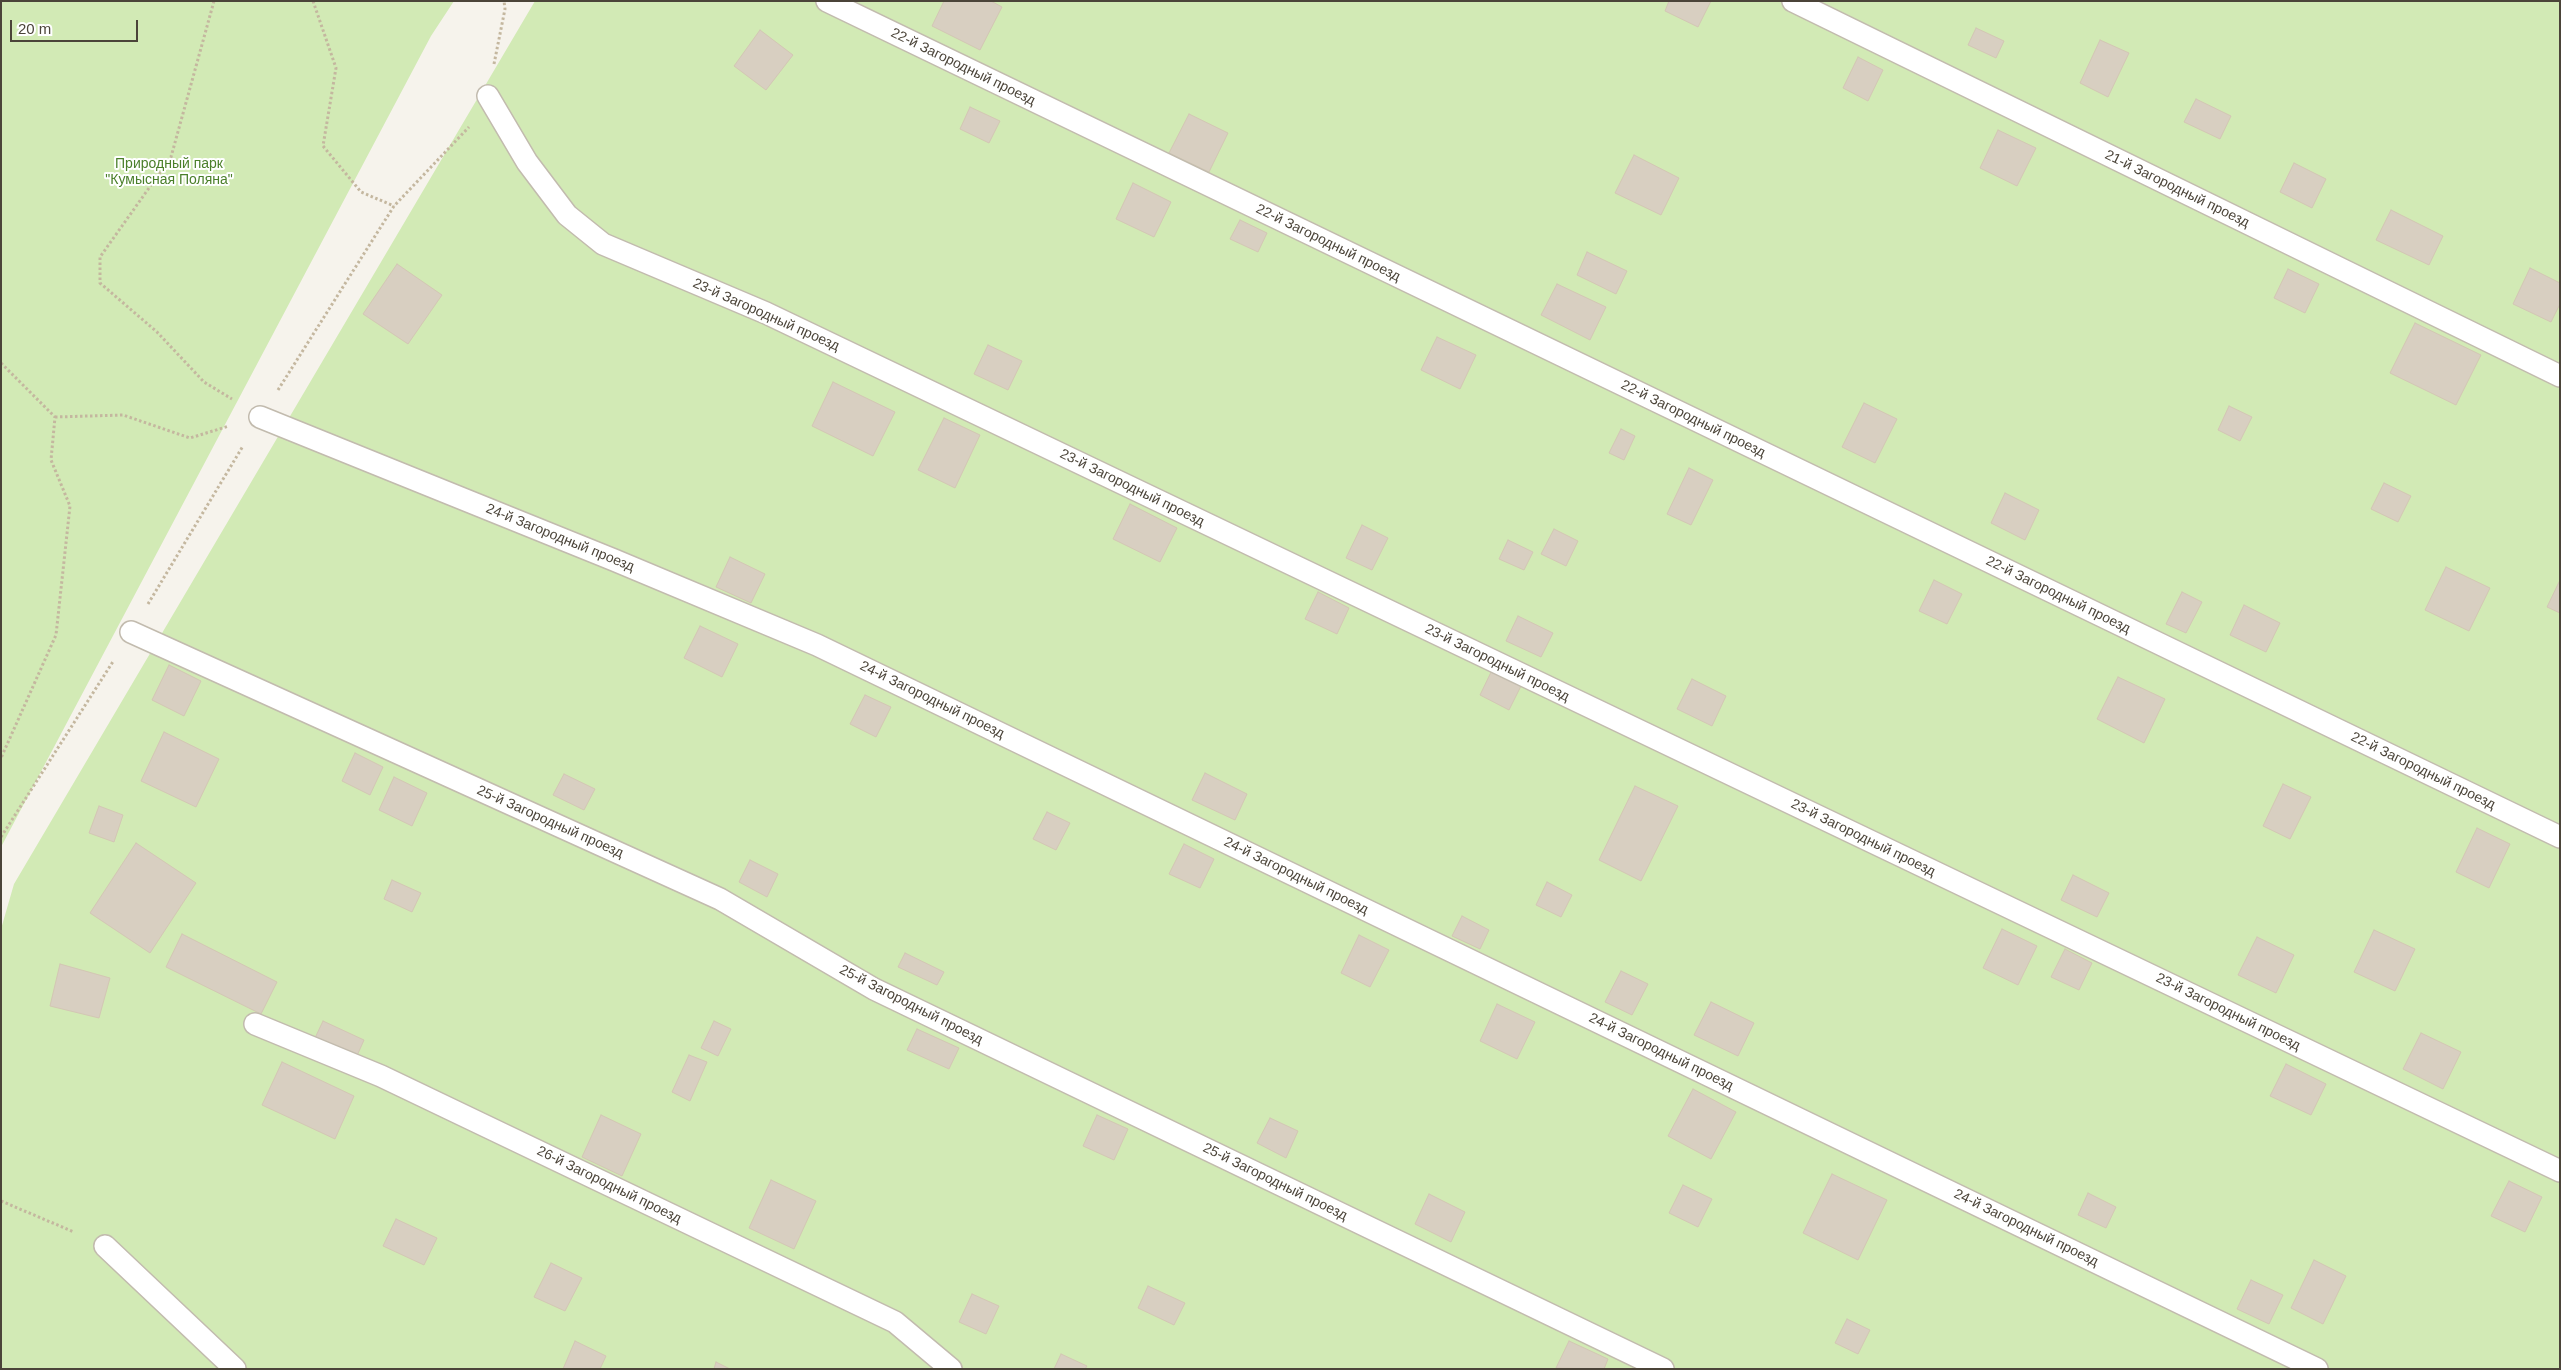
<!DOCTYPE html>
<html>
<head>
<meta charset="utf-8">
<style>
  body { margin:0 }
  #map { position:relative; width:2561px; height:1370px; overflow:hidden; background:#f6f3ec; font-family:Arial,sans-serif }
  canvas { display:block }
  .frame { position:absolute; inset:0; border:2px solid #4b4439; pointer-events:none }
  .scale { position:absolute; left:10px; top:20px; width:128px; height:22px; box-sizing:border-box; border:2px solid #4b4439; border-top:0; padding-left:6px; font-size:15px; line-height:18px; white-space:nowrap; color:#4b4439; -webkit-text-stroke:4px #fff; paint-order:stroke }
</style>
</head>
<body>
<div id="map">
<canvas width="2561" height="1370"></canvas>
<div class="frame"></div>
<div class="scale">20 m</div>
</div>
<script>
const ctx = document.querySelector('canvas').getContext('2d');
ctx.lineJoin = 'round';
function fill(path, color) { ctx.fillStyle = color; ctx.fill(path, 'evenodd'); }
const shape = rows => new Path2D(rows.map(r => 'M' + r).join(''));
function strokePath(path, color, width, dash) { ctx.strokeStyle = color; ctx.lineWidth = width; ctx.lineCap = dash ? 'butt' : 'round'; ctx.setLineDash(dash || []); ctx.stroke(path); }
function write(font, color, halo, rows, align = 'center') {
  ctx.font = font + ' Arial,sans-serif'; ctx.lineWidth = 4; ctx.setLineDash([]); ctx.textBaseline = 'middle'; ctx.strokeStyle = halo; ctx.fillStyle = color; for (const [text, x, y, turn = 0] of rows) {
    ctx.save(); ctx.translate(x, y); ctx.rotate((+turn || 0) * Math.PI / 180); ctx.textAlign = isNaN(turn) ? turn : align; if (halo) ctx.strokeText(text, 0, 0); ctx.fillText(text, 0, 0); ctx.restore();
  }
}
fill(shape([
  [1,1,454,1,431,36,1,847],
  [535,1,2560,1,2560,1369,1,1369,1,929,14,884]
]), '#d2eab5');
const building = shape([
  [944,1,991,1,1002,7,980,50,932,26,944,1],
  [1669,1,1711,1,1698,27,1665,11,1669,1],
  [1976,28,2004,41,1996,58,1968,45,1976,28],
  [760,30,793,55,766,90,734,66,760,30],
  [2100,40,2129,53,2108,97,2080,83,2100,40],
  [1858,57,1883,70,1868,101,1843,88,1858,57],
  [2196,99,2231,116,2220,139,2184,122,2196,99],
  [970,107,1000,121,989,143,960,129,970,107],
  [1189,114,1228,133,1209,172,1169,153,1189,114],
  [1998,130,2036,148,2017,186,1980,168,1998,130],
  [1634,155,1679,178,1661,215,1615,193,1634,155],
  [2294,163,2326,179,2312,208,2280,192,2294,163],
  [1133,183,1171,202,1154,237,1116,219,1133,183],
  [2391,210,2443,236,2429,265,2376,240,2391,210],
  [1240,220,1267,233,1258,252,1230,239,1240,220],
  [1587,252,1627,271,1616,294,1577,275,1587,252],
  [397,264,442,295,408,344,363,314,397,264],
  [2530,268,2560,283,2560,304,2551,322,2513,304,2530,268],
  [2288,269,2319,284,2305,313,2274,298,2288,269],
  [1557,284,1606,307,1590,340,1541,315,1557,284],
  [2415,323,2481,355,2456,405,2390,373,2415,323],
  [1437,337,1476,355,1460,389,1421,370,1437,337],
  [988,345,1022,361,1008,390,974,374,988,345],
  [833,382,895,412,873,456,812,426,833,382],
  [1864,403,1897,419,1875,463,1842,447,1864,403],
  [2229,406,2252,417,2240,441,2218,430,2229,406],
  [944,418,980,435,955,488,918,470,944,418],
  [1621,429,1635,436,1624,460,1609,453,1621,429],
  [1689,468,1713,480,1691,525,1667,514,1689,468],
  [2384,483,2411,496,2398,522,2371,509,2384,483],
  [2005,493,2039,510,2025,540,1991,523,2005,493],
  [1130,504,1177,528,1160,562,1113,539,1130,504],
  [1362,525,1388,538,1372,570,1346,558,1362,525],
  [1554,529,1578,541,1566,566,1541,554,1554,529],
  [1508,540,1533,552,1524,570,1499,559,1508,540],
  [730,557,765,574,751,603,716,587,730,557],
  [2446,567,2490,588,2469,631,2425,610,2446,567],
  [1934,580,1962,594,1947,624,1919,611,1934,580],
  [2560,580,2560,613,2547,607,2560,580],
  [1318,592,1349,608,1337,634,1305,619,1318,592],
  [2182,592,2202,602,2186,633,2166,624,2182,592],
  [2244,605,2280,623,2266,652,2230,635,2244,605],
  [1518,616,1553,633,1541,657,1506,641,1518,616],
  [700,626,738,644,722,677,684,658,700,626],
  [169,665,201,681,184,716,152,700,169,665],
  [1494,666,1524,680,1509,710,1480,695,1494,666],
  [2118,677,2165,699,2144,743,2097,719,2118,677],
  [1692,679,1726,696,1712,726,1677,709,1692,679],
  [865,695,891,707,876,737,850,724,865,695],
  [164,732,219,759,196,807,141,781,164,732],
  [355,753,383,767,370,795,342,781,355,753],
  [1205,773,1247,794,1235,820,1192,800,1205,773],
  [564,774,595,789,584,810,553,795,564,774],
  [394,777,427,793,412,826,379,810,394,777],
  [2283,784,2311,797,2290,839,2263,826,2283,784],
  [1635,786,1678,806,1641,881,1599,860,1635,786],
  [99,806,123,815,114,842,89,833,99,806],
  [1047,812,1070,823,1056,850,1033,839,1047,812],
  [2477,828,2510,844,2489,888,2456,872,2477,828],
  [136,843,196,883,150,953,90,913,136,843],
  [1184,844,1214,859,1200,888,1169,874,1184,844],
  [750,860,778,874,767,897,739,882,750,860],
  [2073,875,2109,893,2097,917,2061,900,2073,875],
  [392,880,421,893,412,912,384,899,392,880],
  [1547,882,1572,895,1561,917,1536,905,1547,882],
  [1462,916,1489,930,1480,949,1452,936,1462,916],
  [2002,929,2037,946,2018,985,1983,968,2002,929],
  [2374,930,2415,949,2395,991,2354,972,2374,930],
  [182,934,277,982,261,1014,166,967,182,934],
  [1359,935,1389,950,1370,987,1341,973,1359,935],
  [2257,937,2294,955,2276,993,2238,975,2257,937],
  [2065,949,2092,963,2079,990,2051,977,2065,949],
  [905,953,944,972,937,985,898,967,905,953],
  [60,964,110,978,99,1018,50,1006,60,964],
  [1621,971,1648,984,1632,1015,1605,1002,1621,971],
  [1711,1002,1754,1023,1738,1056,1694,1035,1711,1002],
  [1497,1004,1535,1022,1517,1059,1480,1041,1497,1004],
  [323,1021,364,1040,356,1058,315,1038,323,1021],
  [714,1021,731,1029,718,1056,701,1048,714,1021],
  [917,1029,959,1048,949,1069,907,1050,917,1029],
  [2421,1033,2461,1052,2443,1089,2403,1069,2421,1033],
  [689,1055,707,1062,690,1101,672,1092,689,1055],
  [282,1062,354,1096,335,1139,262,1105,282,1062],
  [2286,1064,2326,1084,2311,1115,2270,1096,2286,1064],
  [1693,1089,1736,1112,1711,1159,1668,1136,1693,1089],
  [601,1115,641,1134,622,1176,582,1157,601,1115],
  [1097,1115,1128,1129,1114,1160,1083,1146,1097,1115],
  [1270,1118,1298,1131,1286,1158,1257,1143,1270,1118],
  [1832,1174,1887,1200,1858,1260,1803,1233,1832,1174],
  [771,1180,816,1201,794,1249,749,1228,771,1180],
  [2509,1181,2542,1197,2525,1232,2491,1216,2509,1181],
  [1683,1185,1712,1199,1698,1227,1669,1213,1683,1185],
  [2088,1193,2116,1207,2106,1228,2078,1215,2088,1193],
  [1429,1194,1465,1212,1451,1242,1415,1224,1429,1194],
  [396,1219,437,1238,424,1265,383,1246,396,1219],
  [2314,1260,2346,1276,2323,1324,2291,1308,2314,1260],
  [551,1263,582,1278,565,1311,534,1297,551,1263],
  [2251,1280,2283,1295,2269,1324,2237,1309,2251,1280],
  [1148,1286,1185,1303,1174,1325,1138,1308,1148,1286],
  [972,1294,999,1306,986,1334,959,1322,972,1294],
  [1847,1319,1870,1330,1858,1354,1835,1343,1847,1319],
  [575,1341,606,1356,600,1369,563,1369,575,1341],
  [1569,1341,1608,1359,1604,1369,1556,1368,1569,1341],
  [1061,1354,1087,1366,1085,1369,1054,1369,1061,1354],
  [716,1362,730,1369,714,1369,716,1362]
]);
fill(building, '#d8cfc1');
strokePath(building, '#d3c7b4', 1);
const lane = shape([
  [827,1,2560,837],
  [1793,1,2560,376],
  [488,96,527,162,567,215,603,244,766,313,2560,1171],
  [260,417,614,560,817,645,2317,1369],
  [131,632,720,899,874,989,1663,1369],
  [255,1024,381,1076,895,1322,951,1369],
  [105,1246,235,1369]
]);
strokePath(lane, '#c2bbae', 24);
strokePath(shape([
  [214,1,171,157,100,257,100,283,157,332,204,382,232,399],
  [313,1,336,68,323,146,361,192,394,206],
  [494,64,505,9,504,1],
  [1,363,55,417,51,460,70,506,56,635,1,758],
  [278,390,394,206,469,127],
  [55,417,123,415,190,438,229,426],
  [148,604,243,446],
  [1,837,114,660],
  [1,1201,74,1232]
]), '#c4b79f', 3, [2.5, 2.5]);
strokePath(lane, '#fff', 21);
write('14px', '#4b4439', '#fff', [
  ["22-й Загородный проезд",963,67,26],
  ["21-й Загородный проезд",2177,189,26],
  ["22-й Загородный проезд",1328,243,26],
  ["23-й Загородный проезд",766,315,24],
  ["22-й Загородный проезд",1693,419,26],
  ["23-й Загородный проезд",1132,488,26],
  ["24-й Загородный проезд",560,538,22],
  ["22-й Загородный проезд",2058,595,26],
  ["23-й Загородный проезд",1497,663,26],
  ["24-й Загородный проезд",932,700,26],
  ["22-й Загородный проезд",2423,771,26],
  ["25-й Загородный проезд",550,822,24],
  ["23-й Загородный проезд",1863,838,26],
  ["24-й Загородный проезд",1296,876,26],
  ["25-й Загородный проезд",911,1005,27],
  ["23-й Загородный проезд",2228,1012,26],
  ["24-й Загородный проезд",1661,1052,26],
  ["25-й Загородный проезд",1275,1182,26],
  ["26-й Загородный проезд",609,1185,26],
  ["24-й Загородный проезд",2026,1228,26]
]);
write('14px', '#4a7f2a', '#fff', [
  ["Природный парк",169,164],
  ["\"Кумысная Поляна\"",169,180]
]);
</script>
</body>
</html>
